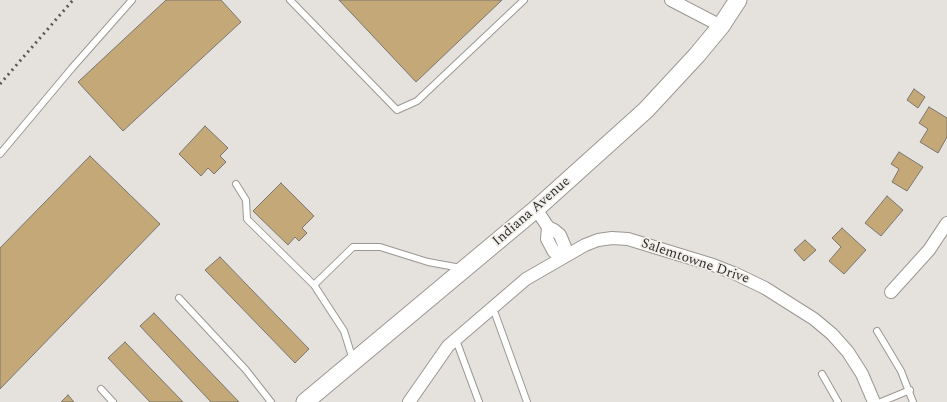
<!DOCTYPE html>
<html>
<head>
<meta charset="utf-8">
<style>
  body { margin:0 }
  canvas { display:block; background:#e5e2dd }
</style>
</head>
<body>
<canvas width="947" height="402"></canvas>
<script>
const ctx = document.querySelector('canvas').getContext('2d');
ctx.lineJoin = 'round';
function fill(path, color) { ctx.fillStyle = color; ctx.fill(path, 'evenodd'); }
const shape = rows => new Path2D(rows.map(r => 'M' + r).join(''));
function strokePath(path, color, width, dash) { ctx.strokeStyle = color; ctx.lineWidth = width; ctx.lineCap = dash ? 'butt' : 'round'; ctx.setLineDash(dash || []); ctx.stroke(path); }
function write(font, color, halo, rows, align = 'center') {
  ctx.font = font + ' Spectral,serif'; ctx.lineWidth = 3.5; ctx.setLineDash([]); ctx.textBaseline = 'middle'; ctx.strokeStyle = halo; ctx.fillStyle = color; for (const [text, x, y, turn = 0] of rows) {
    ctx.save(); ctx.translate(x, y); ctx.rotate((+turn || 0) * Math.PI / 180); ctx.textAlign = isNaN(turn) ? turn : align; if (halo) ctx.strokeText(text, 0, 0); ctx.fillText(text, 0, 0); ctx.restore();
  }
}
const building = shape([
  [166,0,221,0,241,22,123,131,78,82,166,0],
  [339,0,502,0,416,82,339,0],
  [914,89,925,97,918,108,907,100,914,89],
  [929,107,947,118,947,137,938,153,920,142,928,129,919,123,929,107],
  [205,126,228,148,220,156,226,162,214,174,208,168,201,176,179,154,205,126],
  [899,152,923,167,907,191,892,182,899,169,891,164,899,152],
  [90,156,160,224,0,389,0,248,90,156],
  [281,183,314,216,302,228,307,233,299,241,295,237,288,245,253,211,281,183],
  [887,196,903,210,881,236,865,223,887,196],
  [842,228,866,250,844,274,829,261,841,247,832,238,842,228],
  [805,240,816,250,804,261,794,250,805,240],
  [220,257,309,349,295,363,205,270,220,257],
  [154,313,239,402,211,402,140,326,154,313],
  [125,342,183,402,150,402,108,358,125,342],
  [68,395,74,402,61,402,68,395]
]);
fill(building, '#c5a878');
strokePath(building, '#797671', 1);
const lane = shape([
  [290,0,397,110,417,101,524,0],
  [0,154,72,68,132,0],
  [236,184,246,200,247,219,314,285,344,331,353,360],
  [314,285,353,247,380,247,428,262,461,268],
  [179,298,246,370,271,402],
  [493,308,527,402],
  [877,331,901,371,913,402],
  [456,340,479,402],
  [822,374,838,402],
  [101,389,113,402],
  [881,402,910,390]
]);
const street = shape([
  [671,0,721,26],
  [536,209,548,227,554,230,560,235,565,247,560,253],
  [548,227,547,239,554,252,560,253,563,257],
  [891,292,929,250,947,223],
  [409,402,448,346,526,279,585,245,598,240,612,238,628,239,713,265,736,274,765,288,814,319,832,334,848,352,862,374,874,402]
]);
const secondary = shape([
  [305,402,536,209,646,110,697,55,721,26,738,0]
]);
strokePath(lane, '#9b9893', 8);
strokePath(street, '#9b9893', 14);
strokePath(secondary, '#9b9893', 19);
strokePath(lane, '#fff', 6);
strokePath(street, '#fff', 12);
strokePath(secondary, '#fff', 17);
strokePath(shape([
  [0,84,73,0]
]), '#585754', 3, [2, 4]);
write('14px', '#302f2d', '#f2efea', [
  ["Indiana Avenue",532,212,-41],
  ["Salemtowne Drive",695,262,19]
]);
</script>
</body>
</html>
